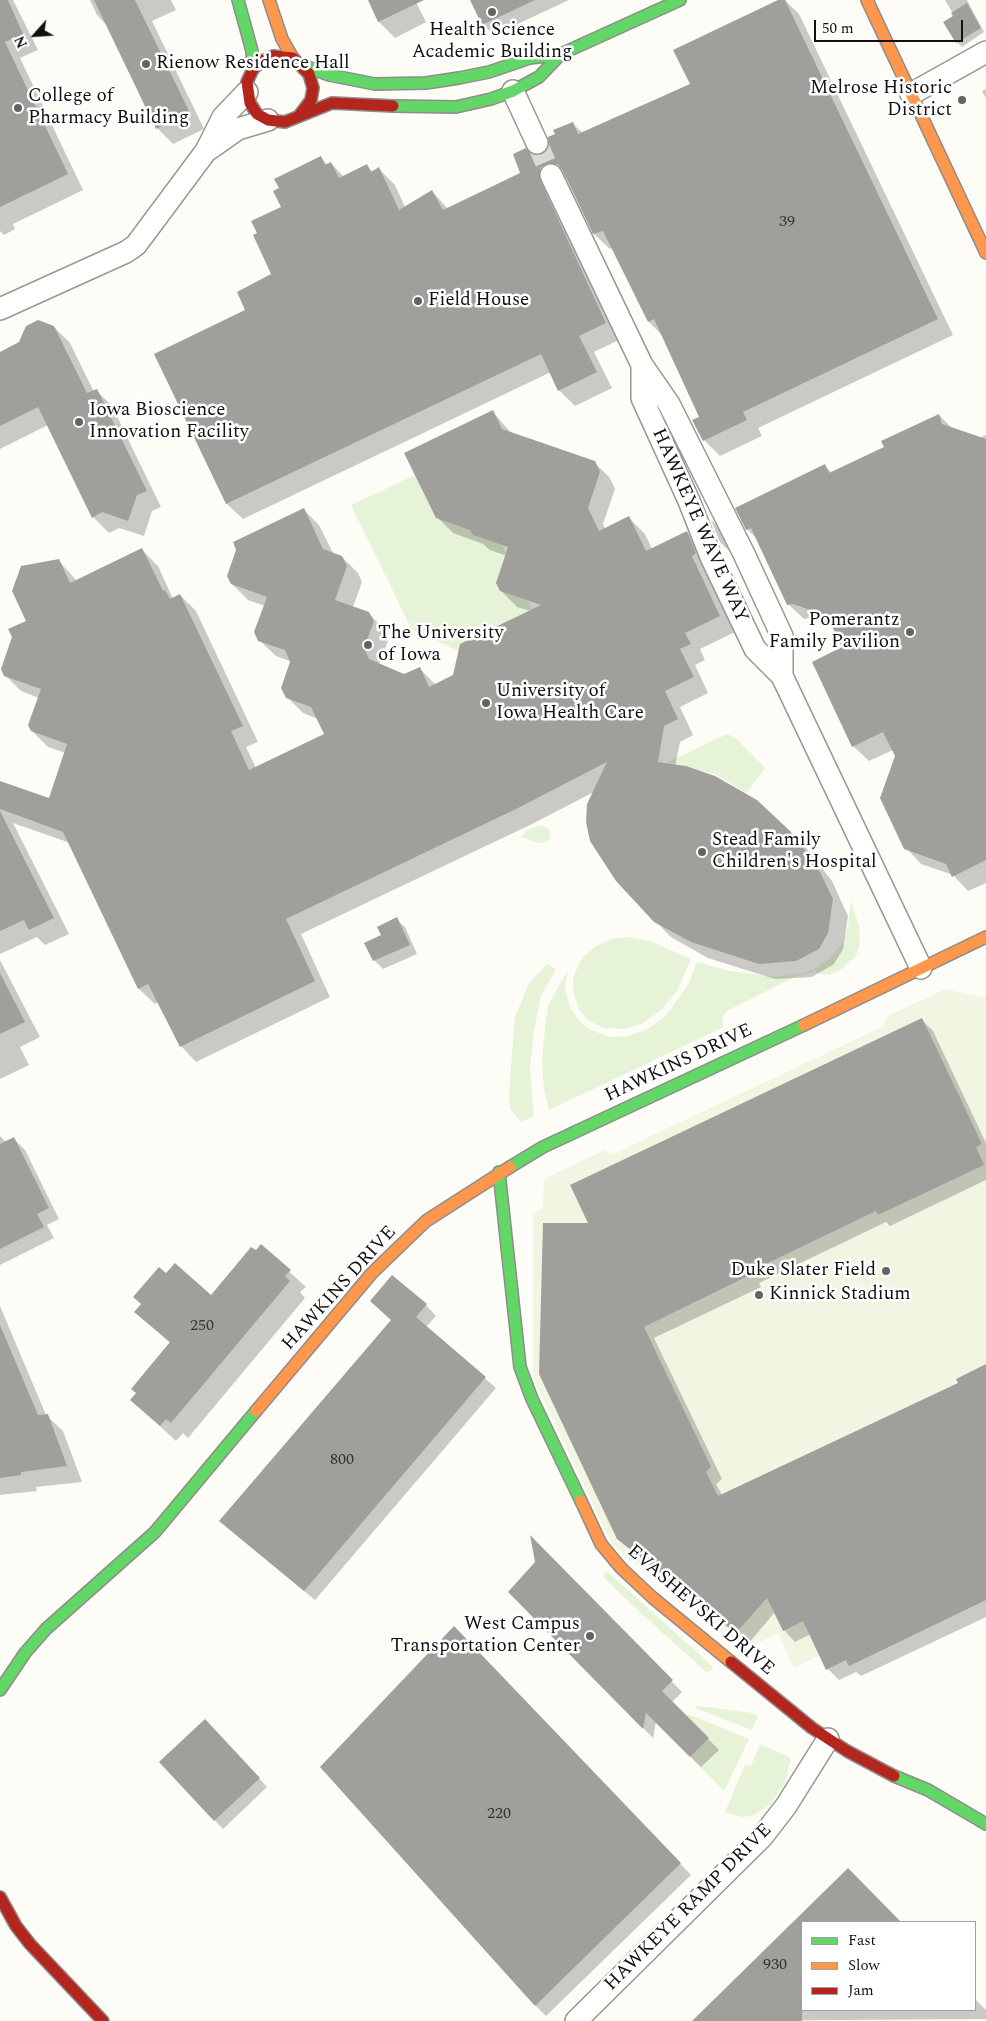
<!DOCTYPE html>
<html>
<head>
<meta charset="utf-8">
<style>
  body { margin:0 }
  #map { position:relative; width:986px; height:2021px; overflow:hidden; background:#fdfcf7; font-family:Spectral,serif }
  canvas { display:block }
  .legend { position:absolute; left:801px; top:1921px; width:175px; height:90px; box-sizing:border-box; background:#fff; border:1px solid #a0a0a0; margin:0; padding:6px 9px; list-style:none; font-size:15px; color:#111 }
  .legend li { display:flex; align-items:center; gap:10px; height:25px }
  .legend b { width:25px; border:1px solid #a0a0a0 }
  .north { position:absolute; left:10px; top:10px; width:50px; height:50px; -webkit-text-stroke:4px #fff; paint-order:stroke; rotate:244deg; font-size:14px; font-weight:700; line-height:20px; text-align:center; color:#111 }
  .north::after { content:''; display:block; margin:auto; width:18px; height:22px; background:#111; clip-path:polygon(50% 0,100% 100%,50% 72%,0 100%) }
  .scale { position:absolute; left:814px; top:20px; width:149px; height:22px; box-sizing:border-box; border:2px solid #111; border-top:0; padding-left:6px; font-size:15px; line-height:18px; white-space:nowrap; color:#111; -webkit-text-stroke:4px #fff; paint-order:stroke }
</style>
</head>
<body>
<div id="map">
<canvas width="986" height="2021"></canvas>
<ul class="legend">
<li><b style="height:6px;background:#63d668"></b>Fast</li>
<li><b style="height:6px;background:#ff974d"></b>Slow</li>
<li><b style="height:6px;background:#b3261e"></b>Jam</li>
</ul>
<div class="north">N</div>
<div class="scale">50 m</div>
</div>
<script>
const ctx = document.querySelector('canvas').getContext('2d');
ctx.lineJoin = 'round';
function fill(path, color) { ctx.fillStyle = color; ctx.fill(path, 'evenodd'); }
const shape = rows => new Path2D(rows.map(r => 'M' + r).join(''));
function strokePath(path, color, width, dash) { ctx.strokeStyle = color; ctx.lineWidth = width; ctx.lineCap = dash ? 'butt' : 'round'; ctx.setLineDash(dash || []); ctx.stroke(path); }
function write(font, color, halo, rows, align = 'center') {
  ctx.font = font + ' Spectral,serif'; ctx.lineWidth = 5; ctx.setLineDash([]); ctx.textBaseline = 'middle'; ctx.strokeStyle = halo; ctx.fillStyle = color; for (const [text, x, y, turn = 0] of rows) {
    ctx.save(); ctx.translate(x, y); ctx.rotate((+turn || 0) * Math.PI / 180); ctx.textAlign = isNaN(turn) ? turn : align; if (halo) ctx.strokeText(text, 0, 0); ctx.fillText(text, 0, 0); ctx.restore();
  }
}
fill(shape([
  [415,475,436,518,470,530,473,535,502,545,506,554,496,583,500,591,528,601,532,609,459,651,412,630,351,505],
  [727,734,737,739,765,768,747,793,715,774,668,762],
  [540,825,549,829,550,839,546,842,538,843,521,837,527,830],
  [851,901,859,926,860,944,856,956,843,968,830,975,817,973,816,971,797,976,729,1010,722,1017,724,1027,549,1110,544,1089,542,1062,545,1028,548,1005,568,970,565,987,570,1008,579,1021,591,1030,610,1037,627,1036,646,1030,665,1017,688,985,697,962,730,971,775,977,805,973,814,969,829,959,842,944,848,926],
  [628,937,650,941,691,959,677,991,662,1009,642,1024,624,1029,604,1028,589,1021,579,1010,573,990,573,977,582,958,596,946,611,939],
  [547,964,556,969,541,996,534,1031,530,1069,534,1116,521,1122,510,1109,509,1093,515,1017,529,983],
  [608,1572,712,1666,713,1669,708,1672,705,1671,644,1616,603,1577,604,1573],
  [697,1706,752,1713,758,1716,752,1730,695,1708],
  [688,1714,749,1739,724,1791,690,1757,709,1738,687,1716],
  [760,1744,791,1758,785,1783,770,1805,752,1816,741,1817,725,1812,745,1765,751,1766]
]), '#e7f3d7');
fill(shape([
  [945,989,986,998,986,1600,849,1666,845,1660,826,1670,819,1655,794,1668,778,1633,754,1645,751,1643,741,1648,612,1545,533,1377,533,1213,543,1208,544,1179,605,1150,613,1154,882,1027,888,1016]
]), '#f0f6e1');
fill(shape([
  [0,0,13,0,38,50,20,58,83,190,13,224,15,229,4,235,0,231],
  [90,0,171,0,176,10,152,21,204,129,173,144,157,128,108,27,97,15],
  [369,0,415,0,426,22,395,38,379,22],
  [471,0,569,0,494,35,483,24],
  [781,0,785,0,799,14,953,335,758,428,762,436,720,456,704,440,700,417,663,336,649,322,613,248,610,249,594,234,568,178,556,184,621,339,594,352,612,388,575,406,559,390,551,372,243,519,227,504,156,354,246,311,273,275,282,207,280,188,321,158,328,165,331,163,344,177,367,166,373,172,379,169,395,185,405,207,432,191,448,209,522,173,535,157,543,155,572,123,583,133,691,85],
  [945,0,967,0,984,32,962,47,957,42,955,17],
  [986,89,986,98,982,91],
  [54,327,70,343,94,392,96,390,112,406,161,507,152,511,144,536,119,528,109,533,93,517,48,425,0,449,0,353],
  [493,412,512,434,594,462,610,478,615,489,603,524,605,529,629,518,645,534,652,549,687,532,703,548,706,571,735,632,700,649,705,660,695,665,708,693,680,707,693,735,680,742,675,766,790,832,806,848,832,881,848,916,843,949,834,964,812,977,775,979,708,958,671,937,655,921,594,792,532,824,301,934,330,997,196,1062,181,1046,159,1002,155,1004,139,989,70,843,13,823,69,934,45,945,37,937,0,954,0,782,49,800,66,753,48,747,32,731,39,698,21,691,5,675,27,621,59,561,77,581,142,550,158,566,173,599,180,595,196,611,258,742,246,747,256,768,325,735,318,719,303,713,287,697,292,662,276,656,259,640,265,606,248,600,232,584,303,509,319,525,333,553,342,557,358,573,362,582,353,607,368,613,384,629,389,638,379,665,404,675,419,668,436,685,454,676,531,611,517,607,501,591,507,556,490,550,483,544,453,533,437,517],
  [939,415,953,429,979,438,986,435,986,883,968,891,953,875,921,864,906,848,896,756,893,750,869,761,853,746,844,648,834,627,809,618,804,619,788,604,759,541,747,529,825,466,832,473,885,448],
  [711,520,720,528,731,549,728,550,720,542],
  [396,919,405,927,417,954,383,969,374,960,383,935],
  [0,960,40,1037,20,1047,29,1065,0,1079],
  [922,1020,933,1031,986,1143,986,1180,890,1226,886,1222,759,1283,761,1287,654,1338,722,1479,716,1484,722,1495,959,1383,986,1366,986,1617,861,1676,856,1672,839,1680,828,1669,811,1634,795,1642,784,1630,775,1612,748,1644,618,1538,590,1224],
  [0,1136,6,1142,14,1139,25,1150,59,1219,47,1225,54,1238,0,1265],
  [261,1246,306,1287,300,1292,305,1298,188,1438,183,1433,176,1441,132,1400,171,1344,136,1312,166,1275,211,1297],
  [371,1301,426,1305,436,1316,426,1327,496,1388,315,1600,220,1521,392,1321],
  [0,1306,46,1415,63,1431,82,1482,36,1487,37,1491,0,1495],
  [532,1539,682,1692,672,1702,719,1750,701,1767,656,1722,653,1738,510,1592,536,1563],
  [465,1639,691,1875,546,2016,535,2005],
  [213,1729,267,1787,223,1829,161,1762],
  [848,1870,900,1922,802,1922,802,2010,975,2010,975,1999,986,2010,986,2019,695,2021]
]), '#0003');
fill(shape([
  [0,0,8,0,23,34,5,42,68,174,0,207],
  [94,0,135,0,190,113,156,129],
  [368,0,424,0,378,22],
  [470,0,535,0,482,25],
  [778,0,785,0,938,319,743,412,747,420,703,441,692,420,699,417,654,319,648,322,603,231,593,234,562,169,558,164,546,164,540,168,540,180,606,323,579,336,597,372,558,391,541,354,226,504,154,354,245,310,237,292,271,274,253,235,257,233,251,221,281,207,273,191,279,188,274,179,321,156,325,165,331,162,339,178,367,164,371,172,379,167,399,210,432,190,443,210,520,173,513,154,526,148,535,155,543,154,549,145,548,137,555,134,553,130,573,122,578,134,690,84,673,50],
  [967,3,981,28,956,43,943,22,953,16,951,13],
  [38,320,54,326,87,393,97,389,147,491,137,495,128,521,102,512,92,518,38,407,0,426,0,352,19,342,26,326],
  [493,410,502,429,595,461,600,472,588,508,599,531,629,516,646,551,687,531,696,553,692,556,720,616,685,633,691,644,680,649,694,677,665,691,678,719,664,726,658,762,686,766,715,776,757,800,790,831,816,864,833,899,828,933,819,949,796,961,759,964,691,942,654,922,616,881,590,841,586,822,587,804,607,762,516,809,286,919,315,981,180,1047,148,984,138,989,63,832,0,809,0,781,49,798,67,744,31,731,28,725,41,689,4,676,1,669,12,637,8,629,26,621,12,591,21,566,59,559,70,583,142,548,163,591,165,590,170,599,180,594,243,726,231,731,249,770,324,734,311,707,286,698,281,688,290,662,285,650,258,641,254,632,267,597,231,584,227,576,236,550,233,542,304,508,323,549,342,556,347,566,335,600,369,612,374,621,364,648,369,659,404,674,420,667,429,687,453,675,460,644,541,605,500,591,496,583,508,547,473,535,470,530,436,518,404,453],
  [939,414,942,424,986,439,986,860,952,877,946,864,904,849,880,798,895,756,883,732,852,747,812,662,842,647,827,616,793,604,787,605,751,528,746,530,735,508,825,464,829,473,884,447,881,441],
  [0,811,54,918,29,930,24,920,0,931],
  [397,917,410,945,373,961,364,943,381,935,377,927],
  [0,973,25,1022,0,1034],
  [922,1018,982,1144,976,1147,984,1165,878,1215,876,1211,749,1272,750,1275,644,1327,711,1467,706,1472,718,1496,958,1383,956,1379,986,1364,986,1600,849,1666,846,1660,826,1670,803,1621,783,1631,767,1598,736,1633,617,1539,539,1374,543,1223,588,1223,570,1185],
  [14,1137,49,1208,37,1214,44,1227,0,1249,0,1144],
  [261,1244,291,1270,285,1276,290,1281,171,1423,166,1419,160,1426,130,1400,136,1393,131,1389,170,1342,134,1312,141,1304,133,1297,159,1267,166,1273,175,1263,211,1295,251,1247,256,1250],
  [392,1275,427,1304,416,1317,486,1377,304,1591,219,1521,391,1320,370,1301],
  [0,1325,38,1415,48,1414,67,1466,21,1472,21,1475,0,1478],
  [530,1535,673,1680,662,1691,709,1738,690,1757,646,1713,643,1729,508,1592,535,1562],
  [454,1626,681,1863,535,2006,320,1767],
  [205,1719,260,1778,214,1821,159,1762],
  [848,1868,901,1922,802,1922,802,2021,692,2021]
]), '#a19f9c');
strokePath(shape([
  [537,143,551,175]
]), '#dad9d4', 21, [21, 11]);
const street = shape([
  [513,91,537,143],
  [911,94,986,52],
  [208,150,238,129,268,120],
  [551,175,642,365,669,404,744,554,782,636,782,676],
  [0,309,126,252,136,245,206,151,223,117,247,92],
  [642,365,642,398,689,501,711,557,755,649,782,676,921,968],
  [576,2021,762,1837,786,1806,828,1739]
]);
const fast = shape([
  [238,0,252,51,253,69],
  [302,65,329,75,375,84,426,83,459,78,489,72,530,58,561,54,680,0],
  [393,106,456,107,491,99,513,91,539,77,561,54],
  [510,1167,543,1147,804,1025],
  [499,1172,520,1367,532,1399,581,1501],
  [0,1690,25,1653,46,1629,155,1532,256,1411],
  [894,1776,928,1790,986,1824]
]);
const slow = shape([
  [269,0,282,39,293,58],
  [867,0,986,253],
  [804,1025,986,937],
  [256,1411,372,1273,426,1221,510,1167],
  [581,1501,601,1544,621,1568,653,1598,731,1662]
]);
const jam = shape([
  [299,116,311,100,313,88,309,74,293,58,273,56,262,61,253,69,247,82,250,103,257,114,268,120,285,122,332,103,393,106],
  [731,1662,812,1728,847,1751,894,1776],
  [0,1897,16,1926,30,1944,103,2021]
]);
strokePath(street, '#979795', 24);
strokePath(fast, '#8e8d8b', 14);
strokePath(slow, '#8e8d8b', 14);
strokePath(jam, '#8e8d8b', 14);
strokePath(street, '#fffffe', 21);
strokePath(fast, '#63d668', 11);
strokePath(slow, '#ff974d', 11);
strokePath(jam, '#b3261e', 11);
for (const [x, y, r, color] of [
  [492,12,5,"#646362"],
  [146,64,5,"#646362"],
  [962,100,5,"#646362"],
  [18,108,5,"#646362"],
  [418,301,5,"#646362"],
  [79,422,5,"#646362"],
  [910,632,5,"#646362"],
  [368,645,5,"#646362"],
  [486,703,5,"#646362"],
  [702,852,5,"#646362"],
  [886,1271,5,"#646362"],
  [759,1295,5,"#646362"],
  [590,1636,5,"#646362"]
]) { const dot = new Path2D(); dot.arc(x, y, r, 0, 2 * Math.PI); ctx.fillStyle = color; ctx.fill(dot); strokePath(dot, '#fff', 2); }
write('16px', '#353434', null, [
  ["39",787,223],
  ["250",202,1327],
  ["800",342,1461],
  ["220",499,1815],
  ["930",775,1966]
]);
write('19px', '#111', '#fff', [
  ["Health Science",492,31,"center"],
  ["Academic Building",492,53,"center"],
  ["Rienow Residence Hall",156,64],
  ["Melrose Historic",952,89,"right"],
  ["District",952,111,"right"],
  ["College of",28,97],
  ["Pharmacy Building",28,119],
  ["Field House",428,301],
  ["Iowa Bioscience",89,411],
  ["Innovation Facility",89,433],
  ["Pomerantz",900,621,"right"],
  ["Family Pavilion",900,643,"right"],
  ["The University",378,634],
  ["of Iowa",378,656],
  ["University of",496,692],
  ["Iowa Health Care",496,714],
  ["Stead Family",712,841],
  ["Children's Hospital",712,863],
  ["Duke Slater Field",876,1271,"right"],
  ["Kinnick Stadium",769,1295],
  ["West Campus",580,1625,"right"],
  ["Transportation Center",580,1647,"right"]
], 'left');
write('19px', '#111', '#fff', [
  ["HAWKEYE WAVE WAY",699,526,66],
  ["HAWKINS DRIVE",679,1064,-25],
  ["HAWKINS DRIVE",340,1289,-48],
  ["EVASHEVSKI DRIVE",700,1611,41],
  ["HAWKEYE RAMP DRIVE",689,1908,-45]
]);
</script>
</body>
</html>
